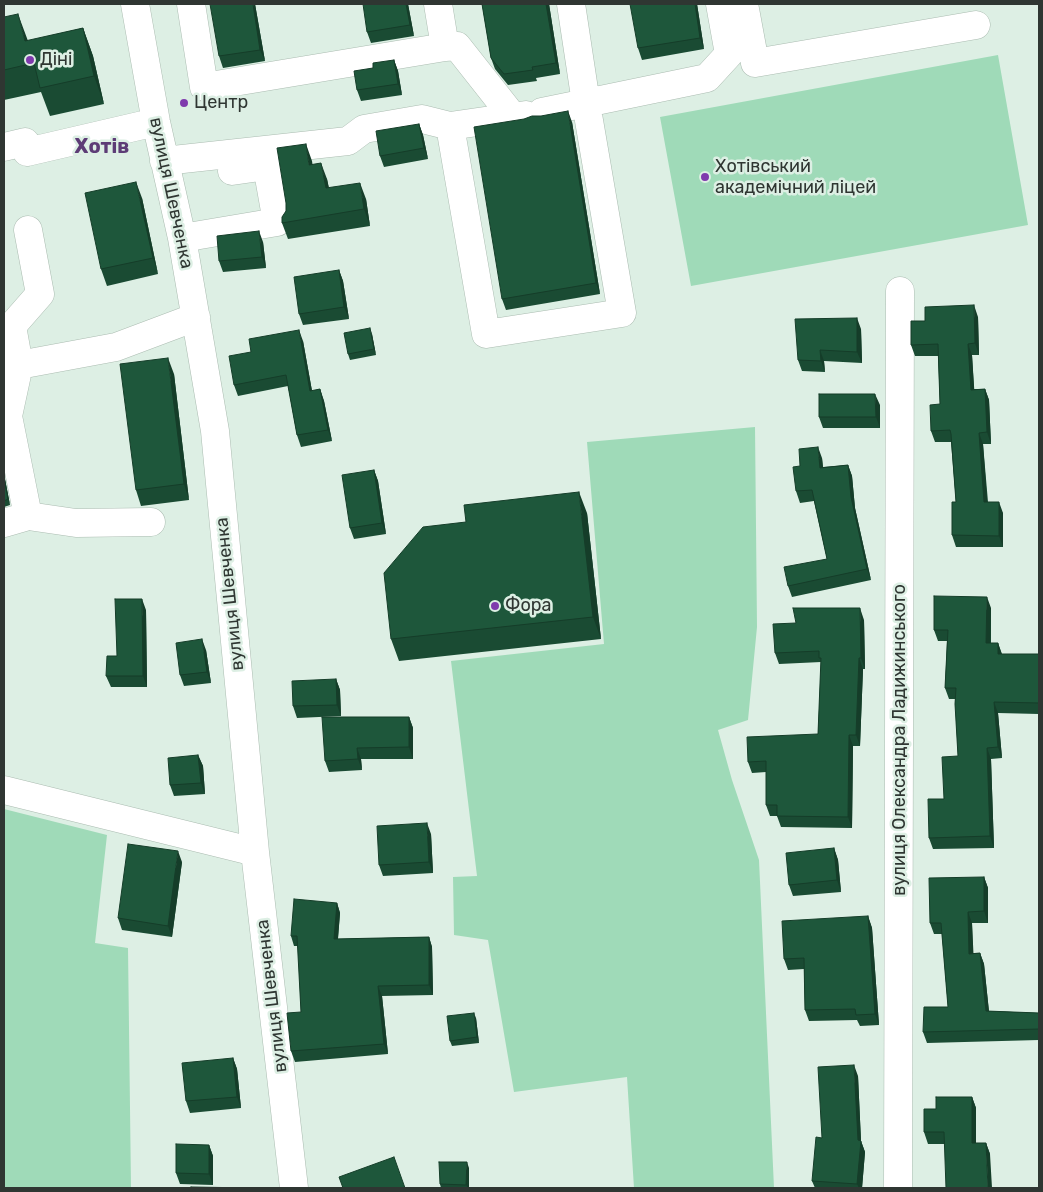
<!DOCTYPE html>
<html>
<head>
<meta charset="utf-8">
<style>
  body { margin:0 }
  #map { position:relative; width:1043px; height:1192px; overflow:hidden; background:#ddefe4; font-family:Rubik,sans-serif }
  canvas { display:block }
  .frame { position:absolute; inset:0; border:5px solid #2f3632; pointer-events:none }
</style>
</head>
<body>
<div id="map">
<canvas width="1043" height="1192"></canvas>
<div class="frame"></div>
</div>
<script>
const ctx = document.querySelector('canvas').getContext('2d');
ctx.lineJoin = 'round';
function fill(path, color) { ctx.fillStyle = color; ctx.fill(path, 'evenodd'); }
const shape = rows => new Path2D(rows.map(r => 'M' + r).join(''));
function strokePath(path, color, width, dash) { ctx.strokeStyle = color; ctx.lineWidth = width; ctx.lineCap = dash ? 'butt' : 'round'; ctx.setLineDash(dash || []); ctx.stroke(path); }
function write(font, color, halo, rows, align = 'center') {
  ctx.font = font + ' Rubik,sans-serif'; ctx.lineWidth = 5; ctx.setLineDash([]); ctx.textBaseline = 'middle'; ctx.strokeStyle = halo; ctx.fillStyle = color; for (const [text, x, y, turn = 0] of rows) {
    ctx.save(); ctx.translate(x, y); ctx.rotate((+turn || 0) * Math.PI / 180); ctx.textAlign = isNaN(turn) ? turn : align; if (halo) ctx.strokeText(text, 0, 0); ctx.fillText(text, 0, 0); ctx.restore();
  }
}
fill(shape([
  [998,55,1028,225,691,286,660,117],
  [755,427,757,627,748,720,718,730,732,780,759,860,774,1188,634,1188,627,1077,514,1092,488,940,454,935,453,877,477,876,451,661,604,644,587,442],
  [4,809,107,835,95,943,128,948,131,1188,4,1188]
]), '#9fdab8');
const minor = shape([
  [135,4,156,122,182,238,215,431,255,852,294,1188],
  [191,4,204,87,445,47,438,4],
  [744,4,755,63,976,25],
  [445,47,457,46,513,117],
  [542,112,586,103,571,4],
  [450,126,526,115],
  [4,147,25,142,27,152,156,122],
  [164,161,348,141,364,129,422,119,450,126,486,334,622,313,586,103,707,78,729,54,720,4],
  [182,238,277,222,267,166,232,171],
  [19,365,12,326,40,294,28,230],
  [151,522,76,523,28,516,8,416,19,365,116,347,196,317],
  [4,523,28,516],
  [4,790,255,852],
  [898,1188,900,291]
]);
strokePath(minor, '#abbcb1', 29);
strokePath(minor, '#fff', 28);
fill(shape([
  [255,4,265,61,223,68,219,56],
  [408,4,414,36,371,43,367,32],
  [482,4,549,4,560,74,536,78,537,81,508,85,495,69,491,58],
  [697,4,704,49,642,60,638,48],
  [4,17,28,41,83,28,93,56,104,104,50,116,41,92,4,100],
  [394,60,398,71,402,95,361,101,357,90,373,68],
  [572,122,600,294,506,310,502,299],
  [419,124,423,135,428,159,384,167,380,156],
  [312,161,312,164,327,179,329,188,366,199,370,226,288,239,282,223,286,211],
  [142,198,158,274,107,286,101,269],
  [263,242,266,268,223,272,219,261],
  [339,270,343,281,349,319,303,325,299,314],
  [978,317,979,355,972,355,974,389,985,389,989,400,991,444,983,444,988,502,1003,513,1003,547,956,547,952,535,956,502,951,442,935,442,931,431,940,404,938,356,915,356,911,345,925,321],
  [861,329,862,363,824,361,825,372,802,371,798,360],
  [372,334,376,355,350,360,348,354],
  [303,341,312,391,320,389,324,401,332,441,301,447,297,435,288,386,238,396,234,385,251,352],
  [174,374,189,500,141,506,136,490],
  [880,405,880,428,823,428,819,417],
  [822,458,823,467,848,465,852,476,855,508,871,580,792,597,788,586,827,559,814,501,800,503,796,491,800,466],
  [374,470,378,481,386,534,354,539,350,528],
  [4,474,10,505,4,507],
  [587,513,601,639,399,661,391,639],
  [991,608,991,643,998,643,1002,654,1039,654,1039,714,998,713,1002,758,991,759,994,848,933,849,929,838,944,799,958,756,955,699,949,699,945,688,947,641,938,641,934,630],
  [146,610,147,687,111,687,106,676,117,656],
  [864,620,865,669,863,669,860,746,853,746,852,828,781,827,777,816,770,816,766,805,766,772,752,773,748,762,818,734,821,663,821,662,779,664,775,653],
  [206,650,211,683,184,686,180,675],
  [336,679,340,690,341,716,297,718,293,706],
  [409,717,413,728,413,759,361,759,362,770,329,772,325,761],
  [198,755,203,766,205,794,174,796,170,785],
  [431,834,433,873,383,876,379,865],
  [834,848,838,860,841,892,793,896,789,885],
  [182,862,172,937,122,930,118,918],
  [984,877,988,888,988,923,972,923,973,953,980,953,984,964,989,1011,1039,1013,1039,1040,927,1043,923,1032,948,1007,942,934,934,934,930,923],
  [337,903,340,913,338,939,429,937,432,947,433,995,382,996,388,1054,295,1062,291,1051,301,1012,298,946,294,946,291,936],
  [868,916,872,928,879,1025,860,1026,857,1020,809,1021,805,1010,804,969,788,970,784,959],
  [476,1018,479,1043,452,1046,450,1041],
  [233,1058,237,1069,241,1108,190,1113,186,1101],
  [858,1076,861,1141,865,1152,862,1188,815,1188,812,1181],
  [972,1097,976,1108,976,1143,986,1143,990,1154,944,1144,928,1144,924,1132,936,1109],
  [209,1145,213,1156,213,1185,180,1184,176,1173],
  [469,1168,469,1188,441,1188,440,1184]
]), '#1a4b33');
fill(shape([
  [253,4,255,4,265,61,260,50],
  [406,4,408,4,414,36,410,25],
  [546,4,549,4,560,74,556,63],
  [695,4,697,4,704,49,700,38],
  [18,14,28,41,25,41],
  [83,28,93,56,104,104,94,76],
  [394,60,398,71,402,95,398,84],
  [568,111,572,122,600,294,596,283],
  [419,124,423,135,428,159,424,148],
  [306,144,312,161,315,181,309,165],
  [321,163,327,179,332,205,326,188],
  [136,182,142,198,158,274,153,258],
  [360,183,366,199,370,226,364,209],
  [259,231,263,242,266,268,262,257],
  [339,270,343,281,349,319,344,307],
  [974,305,978,317,979,355,975,343],
  [857,318,861,329,862,363,857,352],
  [370,328,372,334,376,355,374,349],
  [299,330,303,341,314,402,310,391],
  [968,344,972,355,975,401,971,390],
  [820,350,824,361,825,372,821,361],
  [168,358,174,374,189,500,184,484],
  [320,389,324,401,332,441,328,430],
  [985,389,989,400,991,444,987,432],
  [875,394,880,405,880,428,876,417],
  [979,433,983,444,988,513,984,502],
  [818,447,822,458,824,479,820,468],
  [848,465,852,476,855,508,871,580,867,569,851,497],
  [374,470,378,481,386,534,382,523],
  [4,474,10,505,8,499,4,478],
  [579,492,587,513,601,639,593,617],
  [999,502,1003,513,1003,547,999,536],
  [987,597,991,608,990,654,986,643],
  [142,599,146,610,147,687,143,676],
  [860,608,864,620,865,669,861,658],
  [202,639,206,650,211,683,207,672],
  [998,643,1002,655,998,654],
  [859,658,863,669,860,746,856,735],
  [336,679,340,690,341,716,337,705],
  [994,702,998,713,1002,758,998,747],
  [409,717,413,728,413,759,409,747],
  [849,735,853,746,852,828,848,817],
  [357,748,361,759,362,770,358,759],
  [987,748,991,759,994,848,990,836],
  [198,755,203,766,205,794,201,783],
  [427,823,431,834,433,873,429,862],
  [834,848,838,860,841,892,837,880],
  [178,851,182,862,172,937,168,926],
  [984,877,988,888,988,923,984,911],
  [337,903,340,913,337,949,334,939],
  [968,912,972,923,974,965,969,954],
  [868,916,872,928,879,1025,875,1014],
  [429,937,432,947,433,995,429,985],
  [980,953,984,964,990,1022,986,1011],
  [378,986,382,996,388,1054,384,1044],
  [474,1013,476,1018,479,1043,477,1037],
  [233,1058,237,1069,241,1108,237,1097],
  [854,1065,858,1076,861,1141,865,1152,862,1188,859,1188,857,1184,858,1140],
  [972,1097,976,1108,976,1154,972,1143],
  [986,1143,990,1154,992,1188,988,1188],
  [209,1145,213,1156,213,1185,209,1174],
  [467,1162,469,1168,469,1188,468,1188,466,1185]
]), '#153d29');
const building = shape([
  [210,4,253,4,260,50,219,56,210,4],
  [363,4,406,4,410,25,367,32,363,4],
  [482,4,546,4,556,63,532,67,533,70,504,74,491,58,482,4],
  [630,4,695,4,700,38,638,48,630,4],
  [18,14,25,41,83,28,94,76,40,88,34,63,4,70,4,17,18,14],
  [394,60,398,84,357,90,354,71,373,68,373,63,394,60],
  [568,111,596,283,502,299,474,127,524,119,532,116,541,116,568,111],
  [419,124,424,148,380,156,376,131,419,124],
  [306,144,309,165,321,163,326,188,360,183,364,209,282,223,282,217,286,211,286,203,277,148,306,144],
  [136,182,153,258,101,269,85,193,136,182],
  [259,231,262,257,219,261,217,236,259,231],
  [339,270,344,307,299,314,294,277,339,270],
  [974,305,975,343,968,344,971,390,985,389,987,432,979,433,984,502,999,502,999,536,952,535,952,502,956,502,951,434,950,430,931,431,930,405,940,404,938,344,911,345,911,321,925,321,925,307,974,305],
  [857,318,857,352,820,350,821,361,798,360,795,319,857,318],
  [370,328,374,349,348,354,344,333,370,328],
  [299,330,310,391,320,389,328,430,297,435,286,375,234,385,229,356,251,352,249,339,299,330],
  [168,358,184,484,136,490,120,364,168,358],
  [819,394,875,394,876,417,819,417,819,394],
  [818,447,820,468,848,465,851,497,867,569,788,586,784,567,827,559,812,490,796,491,793,467,800,466,799,449,818,447],
  [374,470,382,523,350,528,342,475,374,470],
  [4,478,8,499,4,501,4,478],
  [579,492,593,617,391,639,384,573,423,527,466,522,464,505,579,492],
  [934,596,987,597,986,643,998,643,998,654,1039,654,1039,703,994,702,998,747,987,748,990,836,929,838,928,799,944,799,942,757,958,756,955,704,956,688,945,688,948,630,934,630,934,596],
  [115,599,142,599,143,676,106,676,107,656,117,656,115,599],
  [793,608,860,608,861,658,859,658,856,735,849,735,848,817,777,816,777,805,766,805,766,761,748,762,747,737,818,734,821,658,819,658,819,651,775,653,773,624,796,623,793,608],
  [202,639,207,672,180,675,176,643,202,639],
  [336,679,337,705,293,706,292,681,336,679],
  [322,717,409,717,409,747,357,748,358,759,325,761,322,717],
  [198,755,201,783,170,785,168,758,198,755],
  [427,823,429,862,379,865,377,826,427,823],
  [128,844,178,851,168,926,118,918,128,844],
  [834,848,837,880,789,885,786,853,834,848],
  [984,877,984,911,968,912,969,954,980,953,986,1011,1039,1013,1039,1029,923,1032,924,1007,948,1007,941,923,930,923,929,878,984,877],
  [294,899,337,903,334,939,429,937,429,985,378,986,384,1044,291,1051,287,1013,301,1012,297,936,291,936,294,899],
  [868,916,875,1014,856,1015,855,1009,805,1010,804,958,784,959,782,921,868,916],
  [474,1013,477,1037,450,1041,447,1016,474,1013],
  [233,1058,237,1097,186,1101,182,1063,233,1058],
  [854,1065,858,1140,861,1141,857,1184,812,1181,816,1137,822,1138,818,1067,854,1065],
  [936,1097,972,1097,972,1143,986,1143,988,1188,946,1188,944,1132,924,1132,924,1109,936,1109,936,1097],
  [176,1144,209,1145,209,1174,176,1173,176,1144],
  [394,1157,405,1188,343,1188,339,1177,394,1157],
  [439,1162,467,1162,466,1185,440,1184,439,1162],
  [191,1187,253,1188,191,1188,191,1187]
]);
fill(building, '#1e573b');
strokePath(building, '#153d29', 1);
for (const [x, y, r, color] of [
  [30,60,5,"#7f3aad"],
  [184,103,5,"#7f3aad"],
  [705,177,5,"#7f3aad"],
  [495,606,5,"#7f3aad"]
]) { const dot = new Path2D(); dot.arc(x, y, r, 0, 2 * Math.PI); ctx.fillStyle = color; ctx.fill(dot); strokePath(dot, '#ddefe4', 2); }
write('18px', '#2f3632', '#ddefe4', [
  ["Діні",40,60],
  ["Центр",194,103],
  ["Хотівський",715,167],
  ["академічний ліцей",715,188],
  ["Фора",505,606]
], 'left');
write('18px', '#2f3632', '#ddefe4', [
  ["вулиця Шевченка",171,193,78],
  ["вулиця Шевченка",230,594,-96],
  ["вулиця Олександра Ладижинського",900,740,-90],
  ["вулиця Шевченка",272,996,-97]
]);
write('bold 20px', '#5d3c76', '#ddefe4', [
  ["Хотів",102,147]
]);
</script>
</body>
</html>
